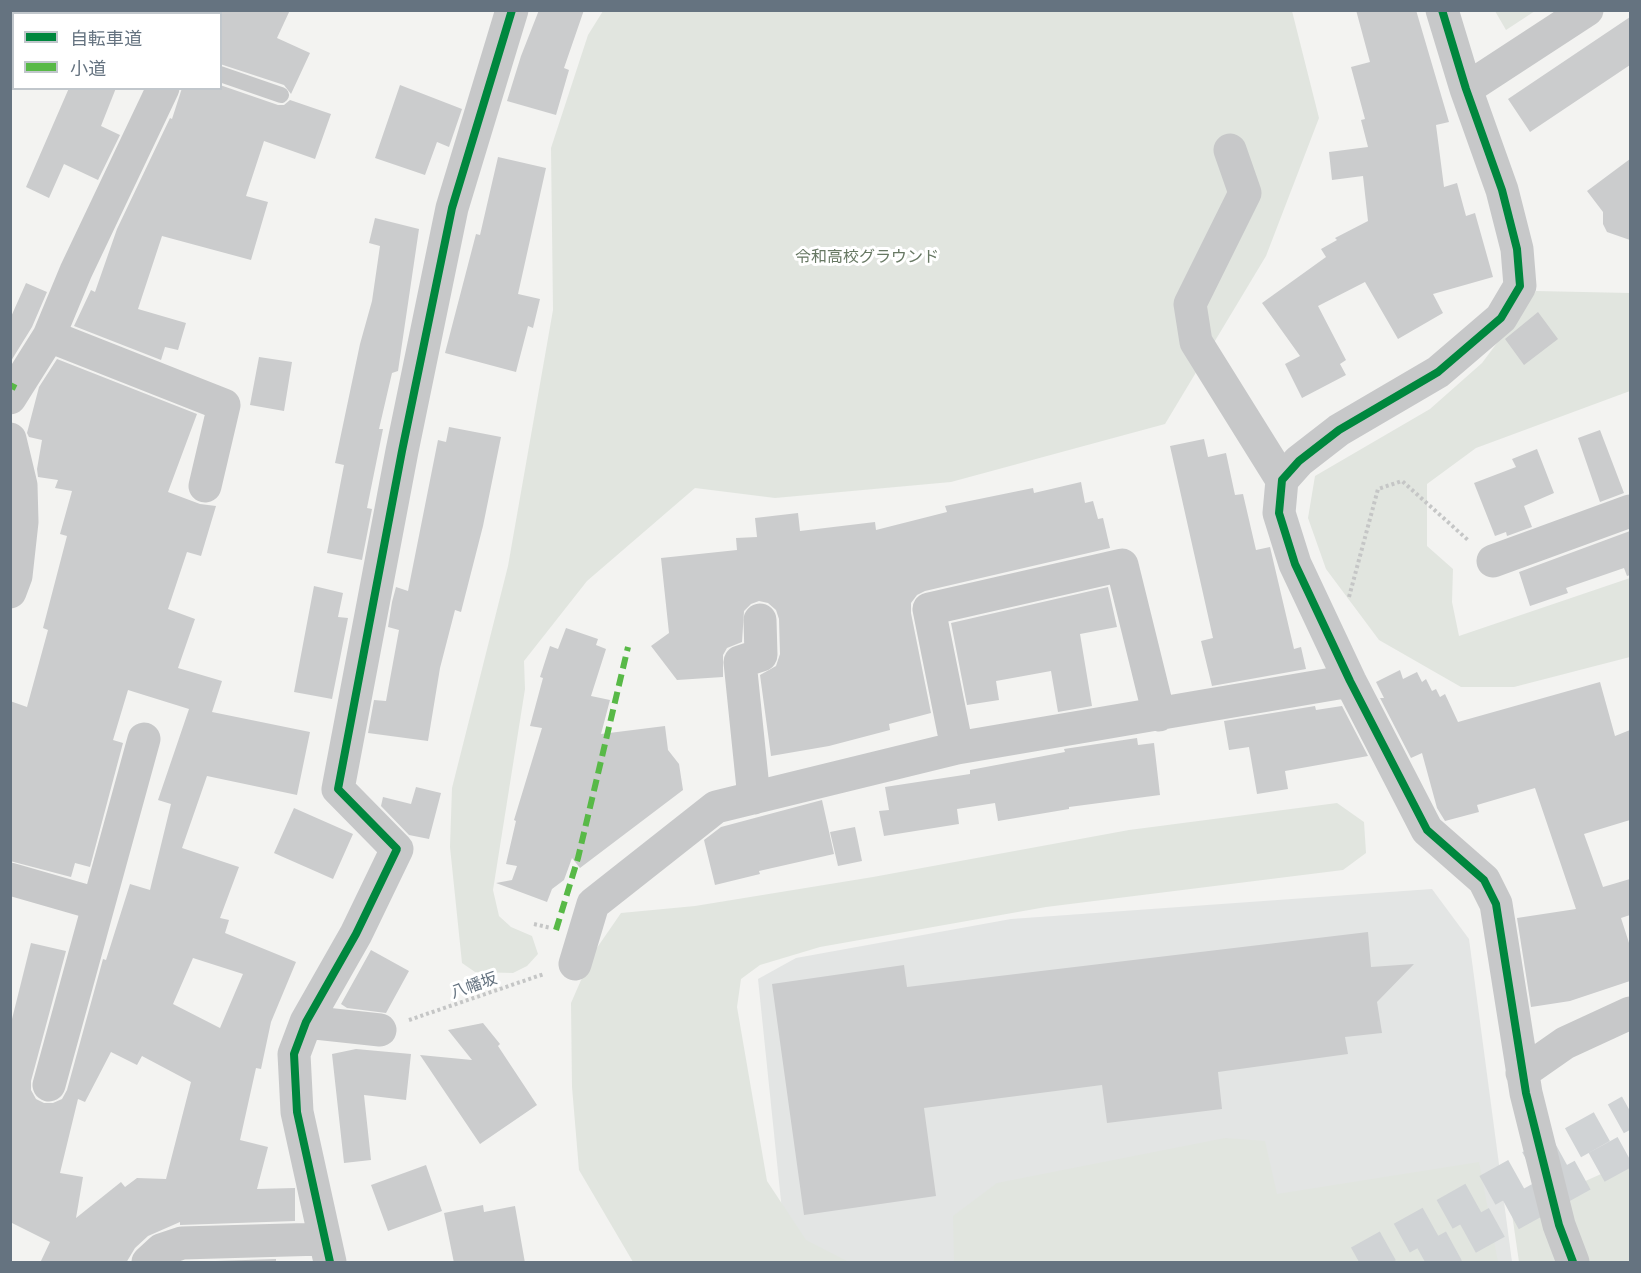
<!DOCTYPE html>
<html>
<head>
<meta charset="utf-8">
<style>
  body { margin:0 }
  #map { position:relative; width:1641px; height:1273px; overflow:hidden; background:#f3f3f1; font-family:"Noto Sans","Noto Sans JP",sans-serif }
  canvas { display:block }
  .frame { position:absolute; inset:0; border:12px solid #657380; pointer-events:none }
  .legend { position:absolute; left:12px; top:12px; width:210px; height:78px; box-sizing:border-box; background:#fff; border:2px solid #c1c7cc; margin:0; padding:8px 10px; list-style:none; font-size:18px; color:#657380 }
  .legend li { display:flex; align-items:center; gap:12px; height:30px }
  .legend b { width:30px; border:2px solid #c1c7cc }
</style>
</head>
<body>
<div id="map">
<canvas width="1641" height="1273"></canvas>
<div class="frame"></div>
<ul class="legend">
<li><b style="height:8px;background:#00873e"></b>自転車道</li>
<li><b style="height:8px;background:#58b947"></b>小道</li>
</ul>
</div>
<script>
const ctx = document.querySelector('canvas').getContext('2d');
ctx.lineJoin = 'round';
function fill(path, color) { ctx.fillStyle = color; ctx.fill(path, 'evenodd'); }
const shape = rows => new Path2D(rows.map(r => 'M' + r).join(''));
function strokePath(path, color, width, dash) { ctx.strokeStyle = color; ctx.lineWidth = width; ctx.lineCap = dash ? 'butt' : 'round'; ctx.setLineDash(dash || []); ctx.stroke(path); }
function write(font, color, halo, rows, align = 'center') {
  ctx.font = font + ' "Noto Sans","Noto Sans JP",sans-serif'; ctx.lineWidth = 6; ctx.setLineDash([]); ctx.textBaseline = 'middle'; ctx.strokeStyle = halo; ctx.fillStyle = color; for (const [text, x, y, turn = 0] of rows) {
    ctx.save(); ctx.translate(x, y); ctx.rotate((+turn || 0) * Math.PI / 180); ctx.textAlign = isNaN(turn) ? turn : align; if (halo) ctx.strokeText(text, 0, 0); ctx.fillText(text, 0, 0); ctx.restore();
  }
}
fill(shape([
  [1432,889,1469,939,1512,1262,810,1262,784,1230,758,979,796,958,1011,919]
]), '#e3e5e4');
fill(shape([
  [603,11,1292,11,1319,118,1266,256,1165,424,951,482,775,498,695,488,587,581,524,661,525,689,493,890,499,916,511,927,532,936,538,954,527,966,513,973,475,972,462,963,450,847,452,788,508,566,553,310,551,148,588,35],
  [1495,11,1535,11,1506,30],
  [1536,291,1630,293,1630,391,1476,448,1427,484,1427,546,1453,569,1452,602,1459,636,1630,578,1630,657,1514,687,1461,687,1379,640,1326,569,1308,518,1315,476,1430,409,1482,363],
  [1337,803,1364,822,1366,853,1343,870,1046,907,820,947,760,965,741,979,737,1007,767,1181,806,1240,849,1262,633,1262,579,1170,572,1087,571,1003,592,955,621,913,695,906,873,877,1129,830],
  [1225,1138,1265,1141,1277,1194,1479,1162,1498,1262,954,1262,953,1216,997,1183],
  [1630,1161,1630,1262,1519,1262,1512,1214]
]), '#e1e5df');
fill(shape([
  [220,10,290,10,277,38,310,53,291,94,284,85,220,64],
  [539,10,584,10,564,68,569,70,556,115,507,101,521,56],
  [1356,10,1416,10,1449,122,1436,125,1444,187,1457,183,1466,216,1475,213,1493,277,1433,294,1443,313,1398,339,1365,282,1318,306,1346,360,1340,364,1346,375,1302,398,1285,364,1300,356,1262,303,1326,257,1321,249,1337,240,1335,238,1368,221,1363,176,1332,180,1329,152,1368,147,1361,120,1365,119,1351,67,1370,62],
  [1630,17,1630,65,1530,132,1508,99],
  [220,85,278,105,284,105,290,100,331,114,315,159,264,141,246,196,268,202,251,260,162,236,138,309,186,323,178,350,165,347,161,360,74,326,91,290,95,292,117,229,170,118,172,119,182,88,220,88],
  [400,85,462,109,449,147,437,142,425,175,375,158],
  [69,88,116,88,101,126,120,135,98,180,64,164,49,198,26,187],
  [498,157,546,168,518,294,540,299,533,328,528,326,516,372,445,353,476,234,480,235],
  [1630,159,1630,240,1607,232,1603,224,1603,212,1587,191],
  [375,218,419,229,398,371,392,373,379,429,383,429,367,508,372,509,362,560,327,553,344,465,335,463,360,344,372,301,380,246,369,243],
  [26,283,47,292,32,327,11,361,10,319],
  [1538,312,1558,339,1524,365,1505,339],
  [259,357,292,362,284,411,250,405],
  [57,359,197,414,168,492,200,504,216,506,201,556,187,552,168,609,195,619,178,668,222,681,212,712,310,732,297,795,207,776,182,848,239,867,220,918,229,920,225,933,296,962,271,1022,261,1069,256,1068,240,1140,268,1147,257,1189,295,1188,295,1221,180,1225,180,1222,148,1236,135,1248,126,1263,40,1263,50,1242,10,1222,10,1027,31,943,66,951,31,1081,31,1090,36,1099,44,1103,53,1103,62,1099,67,1090,103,959,106,960,130,884,150,890,171,804,158,800,189,709,128,690,113,740,123,743,90,867,75,863,71,877,10,861,10,701,27,707,48,630,43,628,67,536,60,534,72,491,55,488,58,480,38,477,37,469,42,440,29,437,27,433,39,387],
  [193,958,243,974,220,1028,173,1004],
  [111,1052,137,1065,142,1056,191,1082,166,1179,137,1178,125,1187,121,1182,76,1218,83,1177,60,1173,78,1099,85,1102],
  [449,427,501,437,483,526,461,612,455,610,440,668,428,741,368,733,374,700,386,701,399,630,388,627,392,602,396,587,408,591,438,440,446,442],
  [1600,430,1624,493,1600,502,1578,438],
  [1204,439,1208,457,1226,453,1235,495,1243,494,1256,550,1270,547,1294,649,1301,647,1306,669,1212,686,1201,641,1213,638,1170,446],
  [1537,449,1554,493,1524,506,1532,527,1507,536,1506,532,1495,536,1474,483,1516,467,1512,459],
  [1081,482,1085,503,1093,501,1098,519,1103,518,1110,548,925,591,917,595,911,603,911,613,931,713,889,724,890,730,829,746,771,756,760,675,776,666,780,654,779,619,776,610,768,603,759,601,751,604,744,611,742,642,727,648,723,655,723,677,677,680,651,646,669,633,661,558,737,550,736,538,757,537,755,518,798,513,800,531,875,522,876,530,947,512,945,506,1033,488,1034,493],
  [1630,531,1630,575,1627,576,1624,568,1566,588,1568,593,1530,606,1519,572],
  [314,586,343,593,338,617,348,618,332,699,294,692],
  [1108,587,1117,627,1080,634,1092,706,1058,712,1051,671,996,681,999,700,967,705,951,623],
  [566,628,598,639,596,645,606,649,591,696,610,700,601,734,665,726,668,750,679,764,683,790,580,868,572,858,564,880,552,889,547,902,496,883,512,880,517,866,506,864,516,821,514,820,542,728,530,726,543,678,540,677,550,646,558,649],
  [1400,670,1403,679,1417,672,1422,682,1426,679,1432,691,1436,689,1440,697,1445,694,1458,722,1600,682,1615,736,1630,730,1630,820,1584,834,1603,887,1630,879,1630,915,1621,918,1630,946,1630,981,1570,1001,1531,1007,1517,918,1576,909,1535,788,1477,805,1479,812,1445,821,1437,808,1422,753,1411,758,1380,698,1384,698,1376,682],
  [1315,706,1316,710,1342,706,1368,756,1285,771,1288,789,1257,794,1249,747,1229,750,1224,721],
  [1137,738,1138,745,1154,743,1160,795,1069,807,1069,809,998,821,995,803,957,809,959,824,884,836,879,811,889,810,885,787,970,774,970,770,1065,752,1064,749],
  [416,787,441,793,429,839,409,835,381,806,383,797,411,804],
  [822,800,834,854,759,871,760,874,715,885,704,840,721,827],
  [294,808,353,834,333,879,274,853],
  [855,827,862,861,838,866,830,832],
  [1368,932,1371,967,1414,964,1377,1002,1382,1033,1345,1037,1348,1054,1218,1072,1222,1109,1107,1123,1102,1085,924,1108,936,1196,804,1215,772,984,904,965,907,987],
  [371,950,409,971,386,1013,347,1008,341,1004],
  [483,1023,500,1044,498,1046,537,1105,480,1144,420,1055,472,1060,448,1030],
  [356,1049,411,1054,406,1100,364,1095,371,1160,344,1163,332,1054],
  [426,1165,442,1211,388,1231,371,1185],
  [483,1205,484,1212,515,1206,525,1263,454,1263,444,1213],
  [276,1259,276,1263,183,1263,185,1262]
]), '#cbcccd');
strokePath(shape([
  [1359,1262,1630,1111],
  [1425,1262,1630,1149]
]), '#d0d3d5', 33, [33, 16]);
strokePath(shape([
  [1349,597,1378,489,1402,481,1469,541],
  [534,924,551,928],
  [409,1020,544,974]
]), '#c5c6c6', 4, [3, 3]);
strokePath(shape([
  [220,74,281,95]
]), '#c7c8c9', 16);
strokePath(shape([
  [82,10,85,14],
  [1442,10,1466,89,1502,190,1517,249,1520,286,1501,318,1438,372,1339,430,1299,461,1282,480,1279,513,1295,564,1350,681,1427,830,1484,880,1496,904,1526,1093,1559,1225,1573,1262],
  [199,14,200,10],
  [1466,89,1587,10],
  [1230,150,1245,193,1190,304,1196,342,1282,480],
  [49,336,224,405,205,486],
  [10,398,49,336,76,271,163,88],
  [10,439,21,485,22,522,16,576,10,592],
  [1493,561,1630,511],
  [957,748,929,609,1122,565,1159,715],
  [754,798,740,662,761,655,760,620],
  [10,879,97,904],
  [575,964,593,904,716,807,957,748,1350,681],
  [306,1022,380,1030],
  [1522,1073,1565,1043,1630,1013],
  [49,1085,144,739],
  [148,1262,161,1250,182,1243,323,1239],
  [330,1262,297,1112,294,1054,306,1022,356,934,397,849,338,789,402,451,452,208,512,10]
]), '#c7c8c9', 33);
strokePath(shape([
  [10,385,16,388],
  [556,930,578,858,628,647]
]), '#58b947', 6, [12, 6]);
strokePath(shape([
  [1442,10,1466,89,1502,190,1517,249,1520,286,1501,318,1438,372,1339,430,1299,461,1282,480,1279,513,1295,564,1350,681,1427,830,1484,880,1496,904,1526,1093,1559,1225,1573,1262],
  [330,1262,297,1112,294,1054,306,1022,356,934,397,849,338,789,402,451,452,208,512,10]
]), '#00873e', 8);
write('16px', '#677863', '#fff', [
  ["令和高校グラウンド",867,257]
]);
write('16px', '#657380', '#fff', [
  ["八幡坂",474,986,-19]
]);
</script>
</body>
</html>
